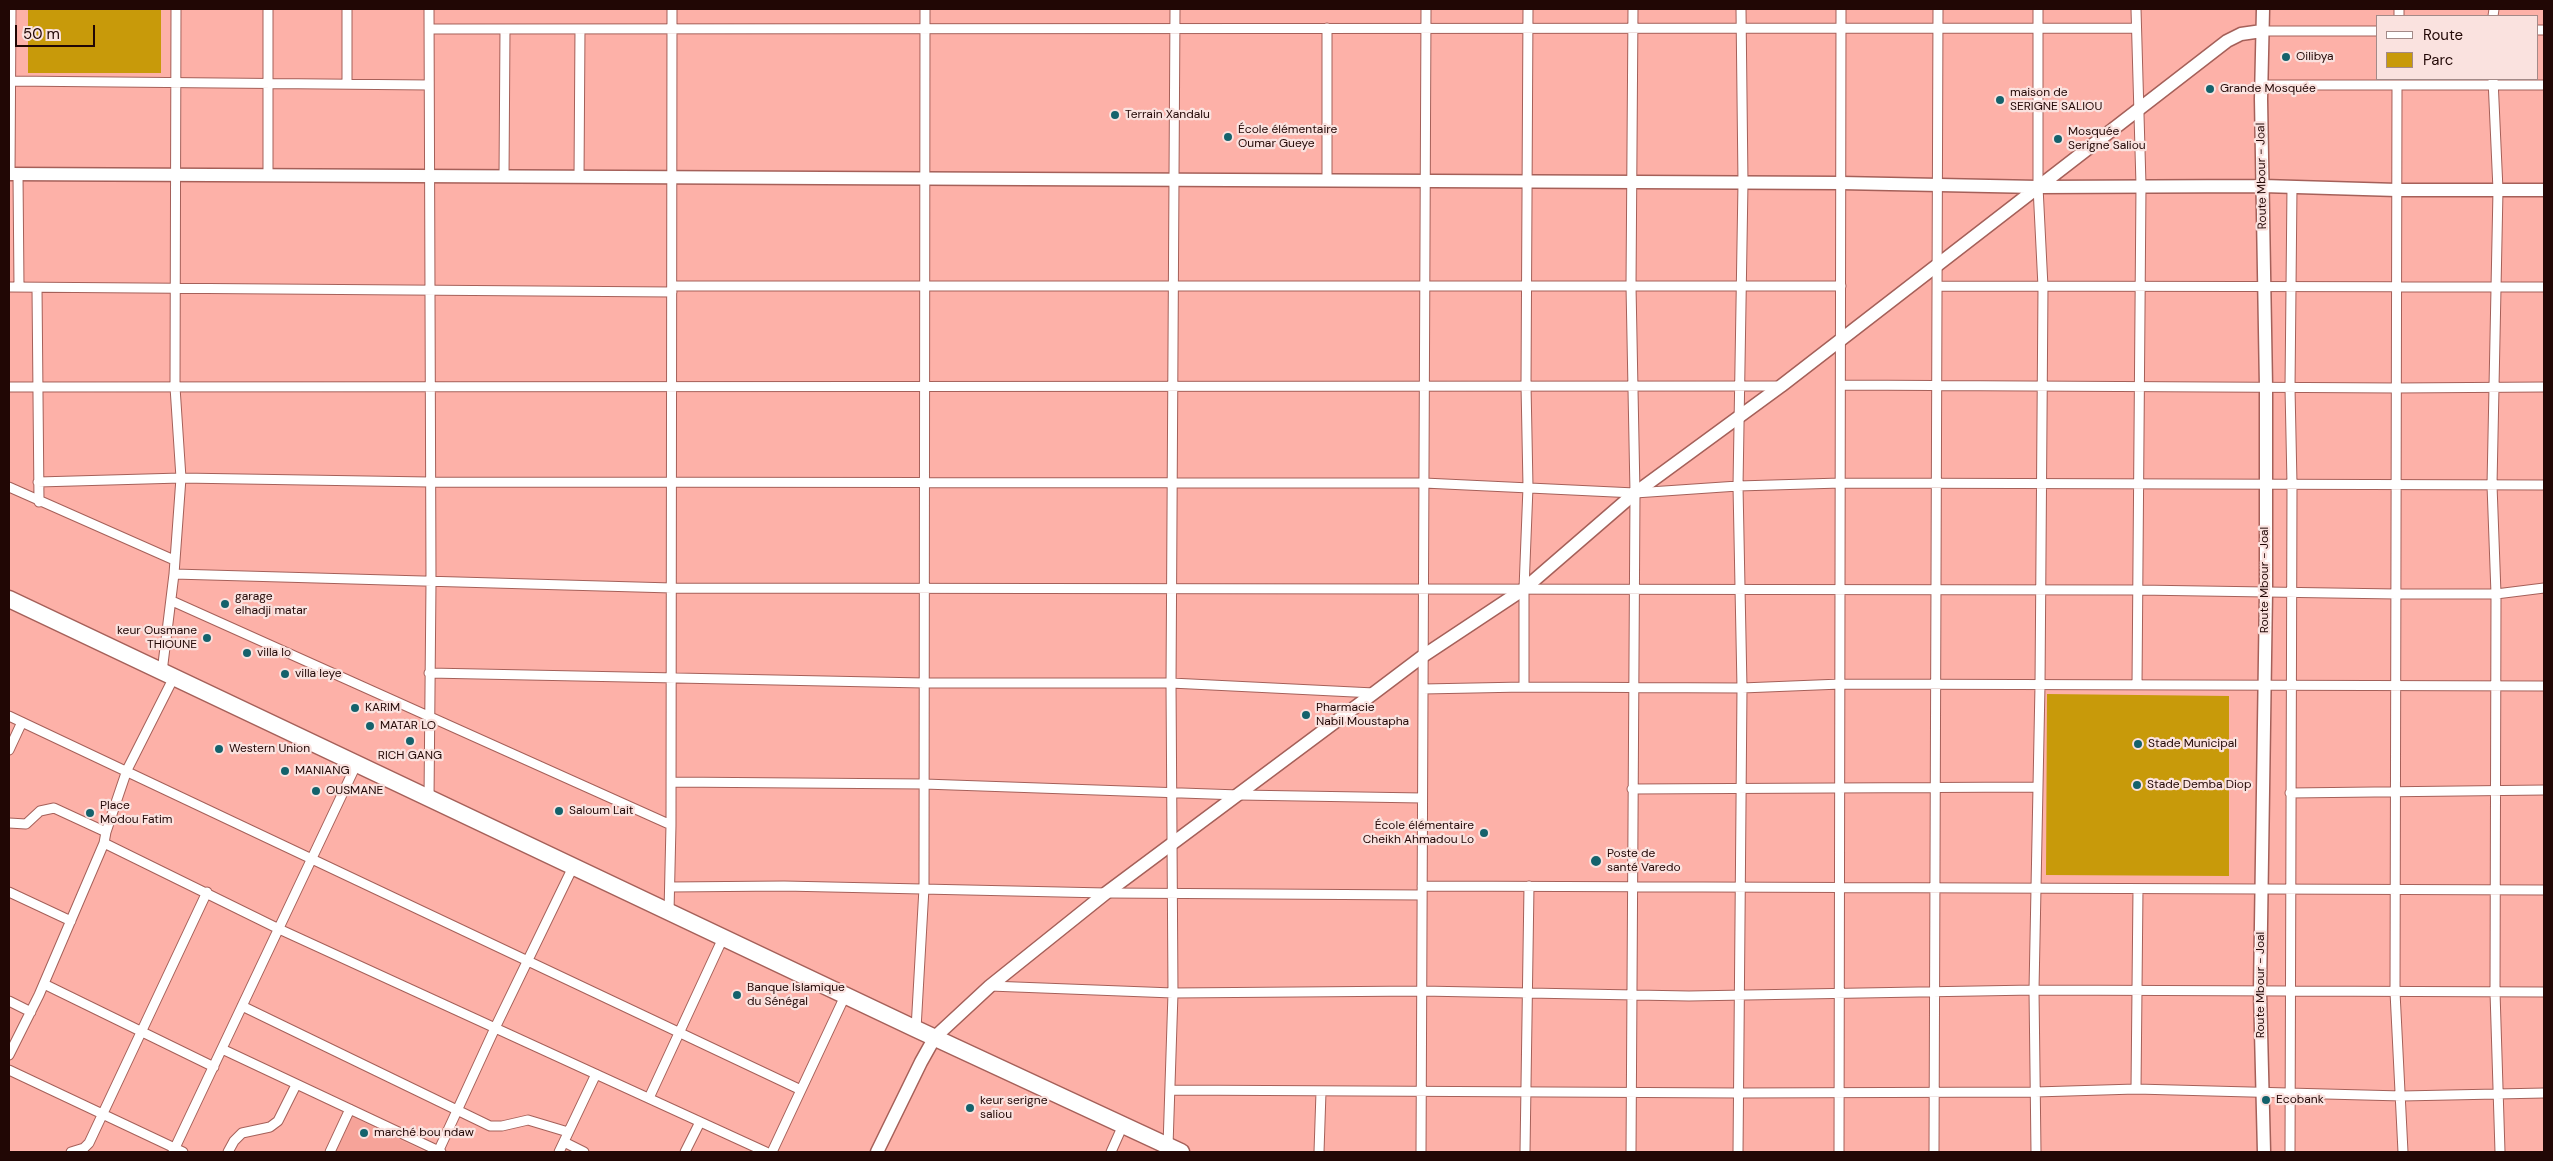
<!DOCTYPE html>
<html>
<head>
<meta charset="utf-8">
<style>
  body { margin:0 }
  #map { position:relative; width:2553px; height:1161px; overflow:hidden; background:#fdb1a8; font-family:"DM Sans",sans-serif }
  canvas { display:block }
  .frame { position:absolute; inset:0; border:10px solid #210705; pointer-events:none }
  .legend { position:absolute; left:2376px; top:15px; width:162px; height:65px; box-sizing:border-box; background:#fae2df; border:1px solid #a38a88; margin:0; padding:6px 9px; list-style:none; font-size:15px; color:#210705 }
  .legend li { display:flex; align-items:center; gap:10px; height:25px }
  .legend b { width:25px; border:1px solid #a38a88 }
  .scale { position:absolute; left:15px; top:25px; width:80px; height:22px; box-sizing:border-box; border:2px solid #210705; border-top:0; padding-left:6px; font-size:15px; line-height:18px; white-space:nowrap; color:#210705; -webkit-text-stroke:4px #fae2df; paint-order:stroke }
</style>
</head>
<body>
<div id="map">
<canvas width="2553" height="1161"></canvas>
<div class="frame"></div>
<ul class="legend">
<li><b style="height:6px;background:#fff"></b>Route</li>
<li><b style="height:14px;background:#c89a0a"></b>Parc</li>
</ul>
<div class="scale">50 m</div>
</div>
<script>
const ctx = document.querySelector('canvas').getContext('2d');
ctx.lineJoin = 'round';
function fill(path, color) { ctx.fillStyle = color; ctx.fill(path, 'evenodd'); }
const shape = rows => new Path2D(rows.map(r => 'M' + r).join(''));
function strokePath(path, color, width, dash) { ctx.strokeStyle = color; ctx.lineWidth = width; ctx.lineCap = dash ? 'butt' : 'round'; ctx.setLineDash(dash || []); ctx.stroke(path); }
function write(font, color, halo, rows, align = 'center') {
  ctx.font = font + ' "DM Sans",sans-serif'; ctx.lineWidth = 4.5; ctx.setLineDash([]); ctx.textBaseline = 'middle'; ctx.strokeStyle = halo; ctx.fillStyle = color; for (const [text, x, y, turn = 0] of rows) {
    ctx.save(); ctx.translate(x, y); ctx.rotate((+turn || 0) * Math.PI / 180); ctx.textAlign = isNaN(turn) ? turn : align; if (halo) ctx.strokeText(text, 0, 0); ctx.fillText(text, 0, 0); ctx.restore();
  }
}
fill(shape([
  [349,1115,426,1152,332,1152]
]), '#f6a399');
fill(shape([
  [28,9,161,9,161,73,28,73],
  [2047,694,2229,696,2229,876,2046,875]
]), '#c89a0a');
const street = shape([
  [2136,9,2141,185,2137,685],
  [2399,16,2399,9],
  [2493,16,2494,9],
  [429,29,2136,28],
  [2537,30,2544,30],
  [2262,31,2377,31],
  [2493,79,2498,190,2492,485,2496,594,2495,992,2500,1152],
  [10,81,429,85],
  [347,84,347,9],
  [2262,85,2544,85],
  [2397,85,2395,992,2403,1152],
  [10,174,11,9],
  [18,175,19,287],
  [268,176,268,9],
  [504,177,505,29],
  [579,177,580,29],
  [1327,181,1327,28],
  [672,286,1841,286],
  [1937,286,2544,287],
  [9,287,672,292],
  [37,288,39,502],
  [1841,385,2397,388,2544,387],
  [9,387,1781,386],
  [38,482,181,478,429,482,1424,483,1635,493,1738,486,1841,483,2544,485],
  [9,487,174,560],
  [174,574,672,588,2138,590,2396,594,2496,594,2544,588],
  [172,601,671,825],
  [162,672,174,574,181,478,175,387,176,9],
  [429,673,924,683,1171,683,1374,693],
  [1524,687,1524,589,1528,487,1526,385,1528,9],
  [1423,689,1524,687,1742,688,1841,684,2544,686],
  [9,716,801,1090],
  [9,750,22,722],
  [671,782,924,784,1239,795,1422,798],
  [1632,789,2036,787],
  [2290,793,2544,790],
  [429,798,431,582,429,9],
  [9,823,26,824,40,811,54,808,106,832],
  [104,843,279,929,766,1152],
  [1422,886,2544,890],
  [670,887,784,886,1106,893,1422,895],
  [9,892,71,921],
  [669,912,671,825,672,9],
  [44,984,214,1067],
  [990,986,1173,993,1421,991,1689,996,2034,990,2544,992],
  [9,1001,31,1012],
  [242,1006,490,1126,502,1126,528,1120,568,1132],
  [916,1029,924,888,925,9],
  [222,1049,441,1152],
  [9,1055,39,995,104,843,106,832,127,770,174,677],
  [9,1070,183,1152],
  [2136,1089,2138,889],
  [1171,1090,1739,1093,2035,1092,2136,1089,2402,1096,2544,1093],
  [649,1098,723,938],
  [564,1142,584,1152],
  [1168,1146,1173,993,1171,683,1175,9],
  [71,1152,84,1148,89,1143,207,892],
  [173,1152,357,763],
  [228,1152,234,1141,242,1133,270,1127,278,1121,296,1085],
  [330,1152,350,1109],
  [438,1152,495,1028,573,867],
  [559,1152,596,1074],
  [685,1152,700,1122],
  [772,1152,845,996],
  [1111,1152,1123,1125],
  [1319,1152,1321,1092],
  [1421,1152,1426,9],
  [1525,1152,1529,886],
  [1631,1152,1635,493,1631,286,1633,9],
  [1738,1152,1742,688,1738,486,1743,183,1741,9],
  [1839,1152,1841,9],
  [1934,1152,1938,9],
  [2036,1152,2034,990,2040,685,2043,287,2038,187,2038,9],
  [2290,1152,2292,484,2290,388,2292,187]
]);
const secondary = shape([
  [2263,9,2261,99,2266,387,2266,591,2260,991,2264,1152],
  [9,174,1841,183,2038,187,2263,186,2397,190,2544,190],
  [877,1152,921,1062,935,1037,990,986,1106,893,1374,693,1423,656,1524,589,1635,493,1781,386,2227,41,2241,34,2262,31]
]);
const highway = shape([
  [9,599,916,1029,1181,1152]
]);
strokePath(street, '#a56059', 11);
strokePath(secondary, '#a56059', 15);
strokePath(highway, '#a56059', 19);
strokePath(street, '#fff', 9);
strokePath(secondary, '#fff', 12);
strokePath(highway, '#fff', 16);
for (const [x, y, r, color] of [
  [2286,57,5,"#14626c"],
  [2210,89,5,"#14626c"],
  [2000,100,5,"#14626c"],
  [1115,115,5,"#14626c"],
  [1228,137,5,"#14626c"],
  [2058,139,5,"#14626c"],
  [225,604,5,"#14626c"],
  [207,638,5,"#14626c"],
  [247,653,5,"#14626c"],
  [285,674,5,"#14626c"],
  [355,708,5,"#14626c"],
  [1306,715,5,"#14626c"],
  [370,726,5,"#14626c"],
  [410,741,5,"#14626c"],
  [2138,744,5,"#14626c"],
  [219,749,5,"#14626c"],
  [285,771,5,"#14626c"],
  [2137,785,5,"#14626c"],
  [316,791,5,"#14626c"],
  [559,811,5,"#14626c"],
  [90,813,5,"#14626c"],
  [1484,833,5,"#14626c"],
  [1596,861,6,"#14626c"],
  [737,995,5,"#14626c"],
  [2266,1100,5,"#14626c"],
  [970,1108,5,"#14626c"],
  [364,1133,5,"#14626c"]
]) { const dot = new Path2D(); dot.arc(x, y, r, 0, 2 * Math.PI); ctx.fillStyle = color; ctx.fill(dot); strokePath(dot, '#fae2df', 2); }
write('12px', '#210705', '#fae2df', [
  ["Oilibya",2296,57],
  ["Grande Mosquée",2220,89],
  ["maison de",2010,93],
  ["SERIGNE SALIOU",2010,107],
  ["Terrain Xandalu",1125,115],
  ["École élémentaire",1238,130],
  ["Oumar Gueye",1238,144],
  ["Mosquée",2068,132],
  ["Serigne Saliou",2068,146],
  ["garage",235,597],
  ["elhadji matar",235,611],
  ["keur Ousmane",197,631,"right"],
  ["THIOUNE",197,645,"right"],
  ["villa lo",257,653],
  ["villa leye",295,674],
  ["KARIM",365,708],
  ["Pharmacie",1316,708],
  ["Nabil Moustapha",1316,722],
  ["MATAR LO",380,726],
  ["Stade Municipal",2148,744],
  ["Western Union",229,749],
  ["RICH GANG",410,756,"center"],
  ["MANIANG",295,771],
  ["Stade Demba Diop",2147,785],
  ["OUSMANE",326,791],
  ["Place",100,806],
  ["Modou Fatim",100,820],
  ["Saloum Lait",569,811],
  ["École élémentaire",1474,826,"right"],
  ["Cheikh Ahmadou Lo",1474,840,"right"],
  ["Poste de",1607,854],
  ["santé Varedo",1607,868],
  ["Banque Islamique",747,988],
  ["du Sénégal",747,1002],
  ["Ecobank",2276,1100],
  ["keur serigne",980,1101],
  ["saliou",980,1115],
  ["marché bou ndaw",374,1133]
], 'left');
write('12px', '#210705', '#fae2df', [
  ["Route Mbour - Joal",2262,176,-91],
  ["Route Mbour - Joal",2265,580,-90],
  ["Route Mbour - Joal",2261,985,-90]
]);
</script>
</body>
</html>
